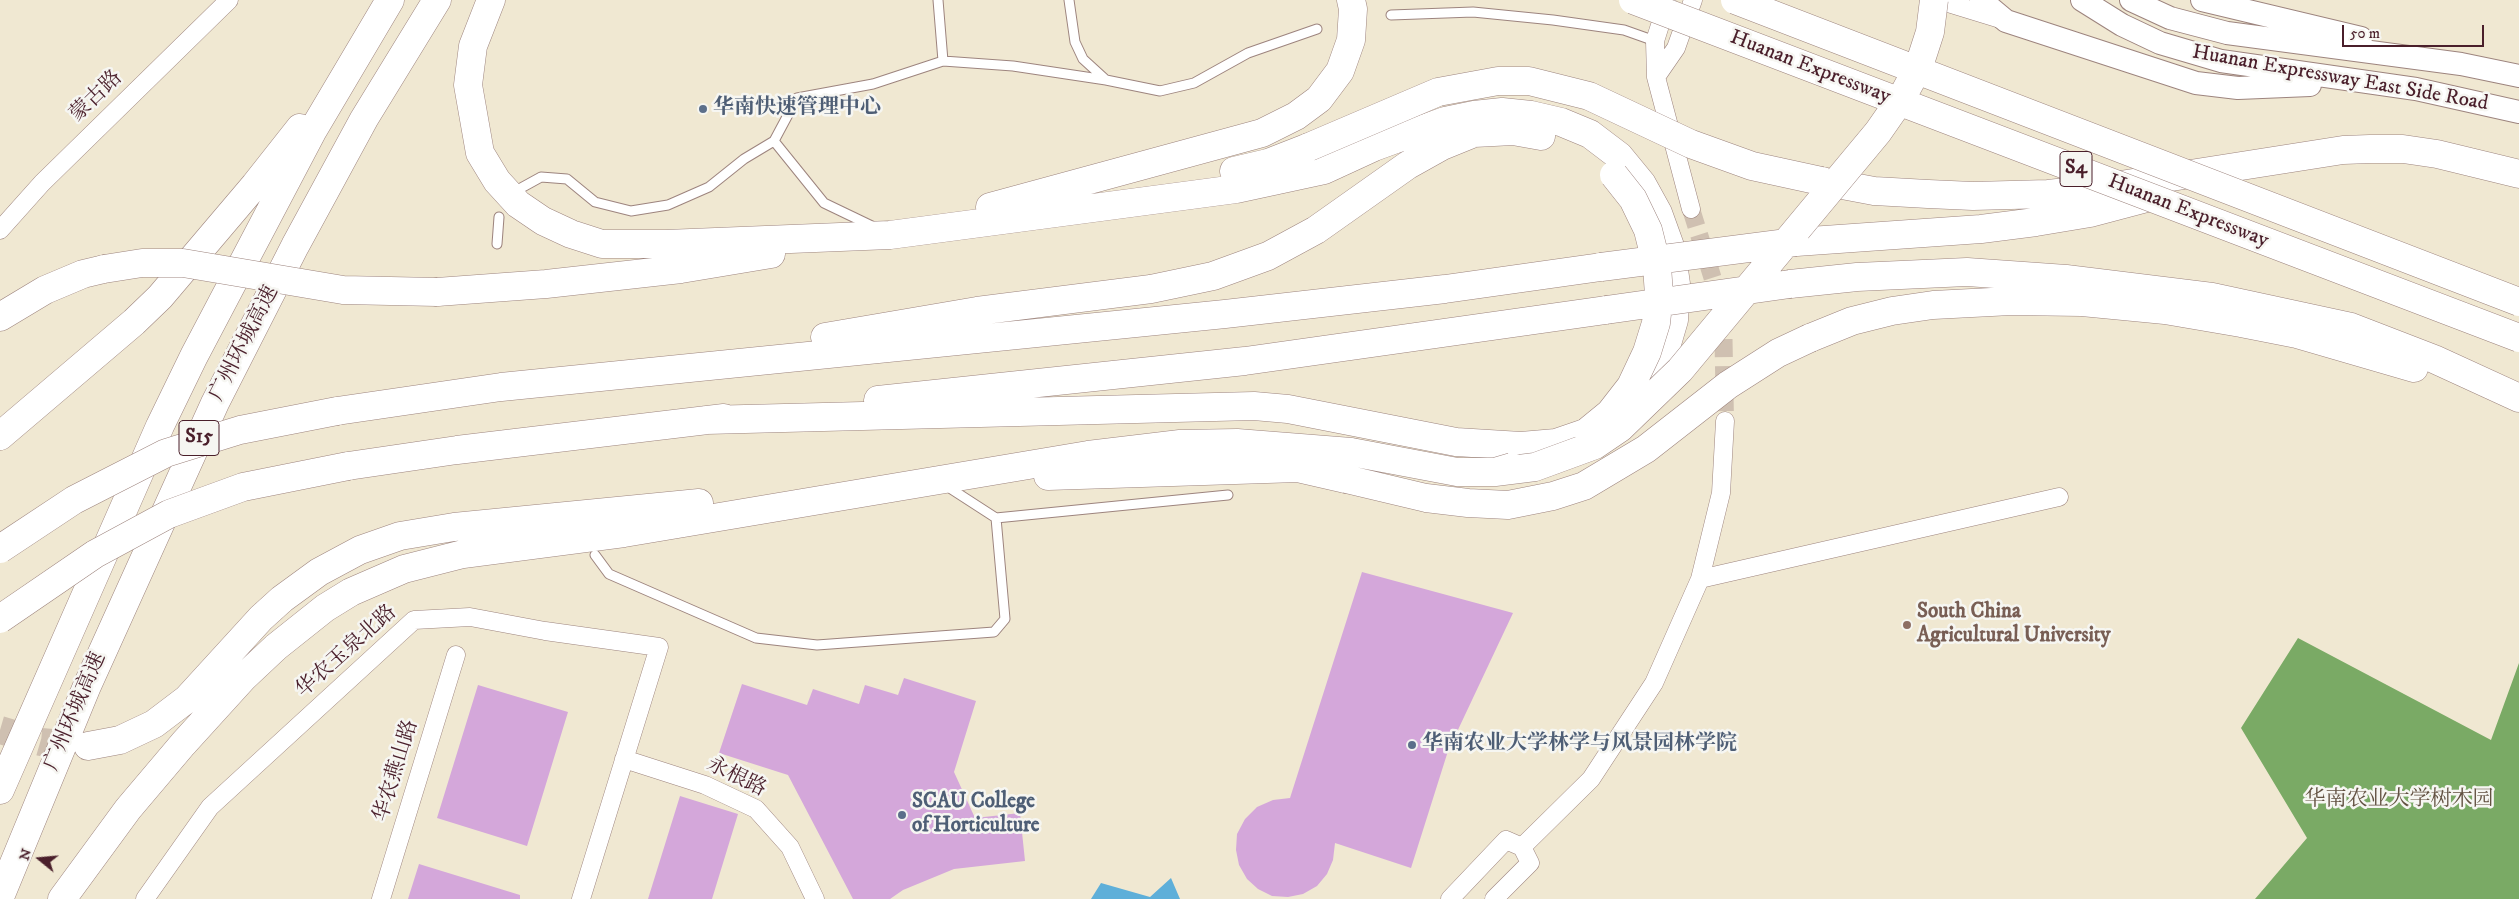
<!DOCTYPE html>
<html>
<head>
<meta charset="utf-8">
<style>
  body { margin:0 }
  #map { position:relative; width:2519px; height:899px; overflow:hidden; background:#f0e8d2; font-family:"IM FELL DW Pica",serif }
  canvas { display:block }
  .north { position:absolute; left:15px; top:834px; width:50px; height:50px; -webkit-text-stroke:4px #f6f6f2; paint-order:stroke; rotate:287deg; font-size:14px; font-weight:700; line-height:20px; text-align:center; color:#4a1f2b }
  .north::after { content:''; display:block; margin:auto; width:18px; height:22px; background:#4a1f2b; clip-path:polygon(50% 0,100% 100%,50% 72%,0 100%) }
  .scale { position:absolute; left:2342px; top:25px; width:142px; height:22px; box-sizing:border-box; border:2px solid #4a1f2b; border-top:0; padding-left:6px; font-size:15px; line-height:18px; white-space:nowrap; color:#4a1f2b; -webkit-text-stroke:4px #f6f6f2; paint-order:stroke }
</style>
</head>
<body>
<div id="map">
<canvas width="2519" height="899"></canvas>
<div class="north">N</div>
<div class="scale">50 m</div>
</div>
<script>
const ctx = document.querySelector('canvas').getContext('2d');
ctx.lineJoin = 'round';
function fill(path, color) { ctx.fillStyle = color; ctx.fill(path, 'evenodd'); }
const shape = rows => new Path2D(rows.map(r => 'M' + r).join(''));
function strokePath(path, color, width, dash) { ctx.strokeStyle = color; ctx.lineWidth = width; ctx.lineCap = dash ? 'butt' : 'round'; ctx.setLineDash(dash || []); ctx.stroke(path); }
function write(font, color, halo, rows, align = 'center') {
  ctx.font = font + ' "IM FELL DW Pica","Noto Serif SC",serif'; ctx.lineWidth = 5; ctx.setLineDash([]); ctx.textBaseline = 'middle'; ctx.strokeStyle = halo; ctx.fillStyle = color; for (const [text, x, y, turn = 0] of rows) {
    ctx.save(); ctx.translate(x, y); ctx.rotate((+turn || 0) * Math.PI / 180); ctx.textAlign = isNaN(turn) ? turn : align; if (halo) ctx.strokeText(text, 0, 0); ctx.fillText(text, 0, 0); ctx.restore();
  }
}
fill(shape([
  [2298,638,2491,740,2519,663,2519,899,2255,899,2307,838,2241,728]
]), '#7aaa65');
fill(shape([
  [1171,878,1180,899,1091,899,1101,883,1150,897]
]), '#5eafd9');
fill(shape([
  [1362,572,1513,613,1448,751,1411,868,1335,843,1333,860,1327,874,1317,886,1303,894,1288,897,1272,896,1258,889,1247,879,1239,865,1236,850,1237,834,1245,819,1257,807,1273,800,1290,798],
  [904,678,976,701,954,772,975,818,1020,813,1025,861,954,869,903,890,890,899,853,899,788,775,719,753,742,684,807,705,813,689,859,704,865,685,898,695],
  [478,685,568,712,527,846,437,818],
  [680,796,738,814,712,899,648,899],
  [419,864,520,895,520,899,408,899]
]), '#d4a7da');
strokePath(shape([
  [1691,209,1723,311,1725,421]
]), '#cfc0b1', 18, [18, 9]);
strokePath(shape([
  [0,730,41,742,86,746]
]), '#cfc0b1', 28, [28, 14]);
const service = shape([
  [938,0,943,61],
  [1069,0,1075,42,1083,59,1106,80],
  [1391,15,1473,12,1553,20,1624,30,1655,41],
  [774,141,824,203,874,227],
  [521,188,541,177,567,179,595,202,631,211,668,205,709,187,744,159,774,141,797,98,873,84,943,61,1013,66,1106,80,1160,91,1194,83,1248,53,1317,29],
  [497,244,499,217],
  [945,485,996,518,1228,495],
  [595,555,609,574,756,638,817,645,994,632,1005,619,996,518]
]);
const minor = shape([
  [1938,0,2000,19],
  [1667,3,1655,41,1656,77,1691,209],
  [1656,77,1676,48,1693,0],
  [0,230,42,183,229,0],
  [1700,579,2059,497],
  [624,759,705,785,756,809,790,847,815,899],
  [1522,847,1591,779,1654,683,1700,579,1721,493,1725,421],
  [145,899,210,807,414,620,470,617,545,631,659,647,581,899],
  [381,899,456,655],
  [1450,899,1506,840,1522,847],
  [1494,899,1530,863,1522,847]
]);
const tertiary = shape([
  [1981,0,2006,21,2196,83,2238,88,2310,85],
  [2082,0,2122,25,2160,43,2221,61,2416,89,2519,112],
  [2131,0,2170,18,2227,33,2461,64,2519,76],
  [2202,0,2361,38]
]);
const motorway = shape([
  [491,0,473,46,468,85,480,153,497,181,518,204,543,221,571,234,602,244,666,244,890,235,1236,189,1324,170,1374,147,1445,121,1474,115,1502,112,1531,115,1561,122,1590,134,1619,156,1642,184,1658,213,1671,249,1676,284,1674,320,1664,354,1644,388,1618,414,1591,431,1556,443,1521,446,1456,442,1288,409,1254,406,706,420],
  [1234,171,1268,163,1309,147],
  [1821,181,1874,191,1928,194,1973,196,2048,194,2095,189,2343,150,2370,149,2403,149,2437,154,2519,174],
  [990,207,1262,133,1296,116,1319,99,1340,71,1351,40,1353,9,1351,0],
  [1796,242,1981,229,2036,222,2090,213,2158,195],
  [1790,284,1857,277,1967,272,2066,279,2212,297,2351,327,2434,359,2519,398],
  [437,292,546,284,681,269,771,254],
  [0,317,45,290,83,274,104,269],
  [825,337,977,311,1151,289,1213,276,1268,256,1316,230,1408,165,1442,146,1474,133,1513,131,1541,136],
  [1810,338,1852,321,1892,311,1933,305,2011,301,2082,302,2165,310,2241,323,2297,334,2414,368],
  [878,400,1245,361,1606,310],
  [337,411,501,387,1225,314,1445,289,1601,267],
  [0,436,134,322,160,297,255,185,300,128],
  [348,466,457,450,724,418],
  [1048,476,1298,468,1346,479],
  [88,746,120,740,154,724,187,699,261,618,282,599,319,572,360,550,400,536,454,527,699,503],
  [0,790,160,426,194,356,313,130,390,0],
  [0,897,87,686,215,403,295,246,364,119,437,0],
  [62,899,128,809,183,744,243,678,276,647,325,608,351,592,404,569,463,554,624,533,1088,455,1180,444,1237,443,1351,452]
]);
strokePath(service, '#9d847e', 11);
strokePath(minor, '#9d847e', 19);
strokePath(tertiary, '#9d847e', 24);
strokePath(motorway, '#9d847e', 29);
strokePath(service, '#fff', 9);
strokePath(minor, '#fff', 18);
strokePath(tertiary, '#fff', 22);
strokePath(motorway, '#fff', 28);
const motorwayBridge = shape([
  [1633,0,2519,338],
  [1735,0,2519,302],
  [1309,147,1438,92,1498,81,1529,81,1589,96,1691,144,1752,166,1821,181],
  [1601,267,1795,242],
  [104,269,142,263,183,263,343,290,437,292],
  [1606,310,1790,284],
  [1588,431,1610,413,1631,386,1647,352,1656,323,1659,295,1657,266,1648,230,1633,199,1614,175],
  [1351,452,1457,472,1495,472,1512,467],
  [1495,472,1535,467,1595,445,1620,428,1680,370,1878,132,1901,99,1919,66,1930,32,1934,0],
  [1346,479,1426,498,1468,503,1508,505,1553,496,1584,486,1646,449,1728,385,1778,353,1810,338],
  [0,549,74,500,166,453,240,430,337,411],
  [0,619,95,554,169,514,243,487,348,466]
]);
strokePath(motorwayBridge, '#9d847e', 29, []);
strokePath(motorwayBridge, '#fff', 28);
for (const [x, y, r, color] of [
  [703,109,5,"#5c6f8a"],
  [1907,625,5,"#8d6e63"],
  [1412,745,5,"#5c6f8a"],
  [902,815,5,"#5c6f8a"]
]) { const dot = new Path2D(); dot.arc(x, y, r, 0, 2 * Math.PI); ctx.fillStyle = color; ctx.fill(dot); strokePath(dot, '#f6f6f2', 2); }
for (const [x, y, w] of [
  [2076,169,32],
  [199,438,40]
]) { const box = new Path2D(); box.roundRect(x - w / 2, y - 17.5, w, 35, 4); ctx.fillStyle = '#f6f6f2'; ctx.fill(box); strokePath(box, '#4a1f2b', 1); }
write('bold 20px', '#4a1f2b', null, [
  ["S4",2076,169],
  ["S15",199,438]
]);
write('21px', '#4a1f2b', '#f6f6f2', [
  ["Huanan Expressway",1810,68,21],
  ["Huanan Expressway East Side Road",2340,79,10],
  ["蒙古路",97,97,-44],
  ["Huanan Expressway",2188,212,21],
  ["广州环城高速",245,344,-63],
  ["华农玉泉北路",347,652,-42],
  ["广州环城高速",76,712,-67],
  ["华农燕山路",397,771,-73],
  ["永根路",736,778,26]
]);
write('bold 21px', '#4e5e75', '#f6f6f2', [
  ["华南快速管理中心",713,109],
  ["华南农业大学林学与风景园林学院",1422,745],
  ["SCAU College",912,803],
  ["of Horticulture",912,827]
], 'left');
write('bold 21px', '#785e54', '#f6f6f2', [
  ["South China",1917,613],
  ["Agricultural University",1917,637]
], 'left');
write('21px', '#625141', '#f6f6f2', [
  ["华南农业大学树木园",2399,801]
]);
</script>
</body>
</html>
